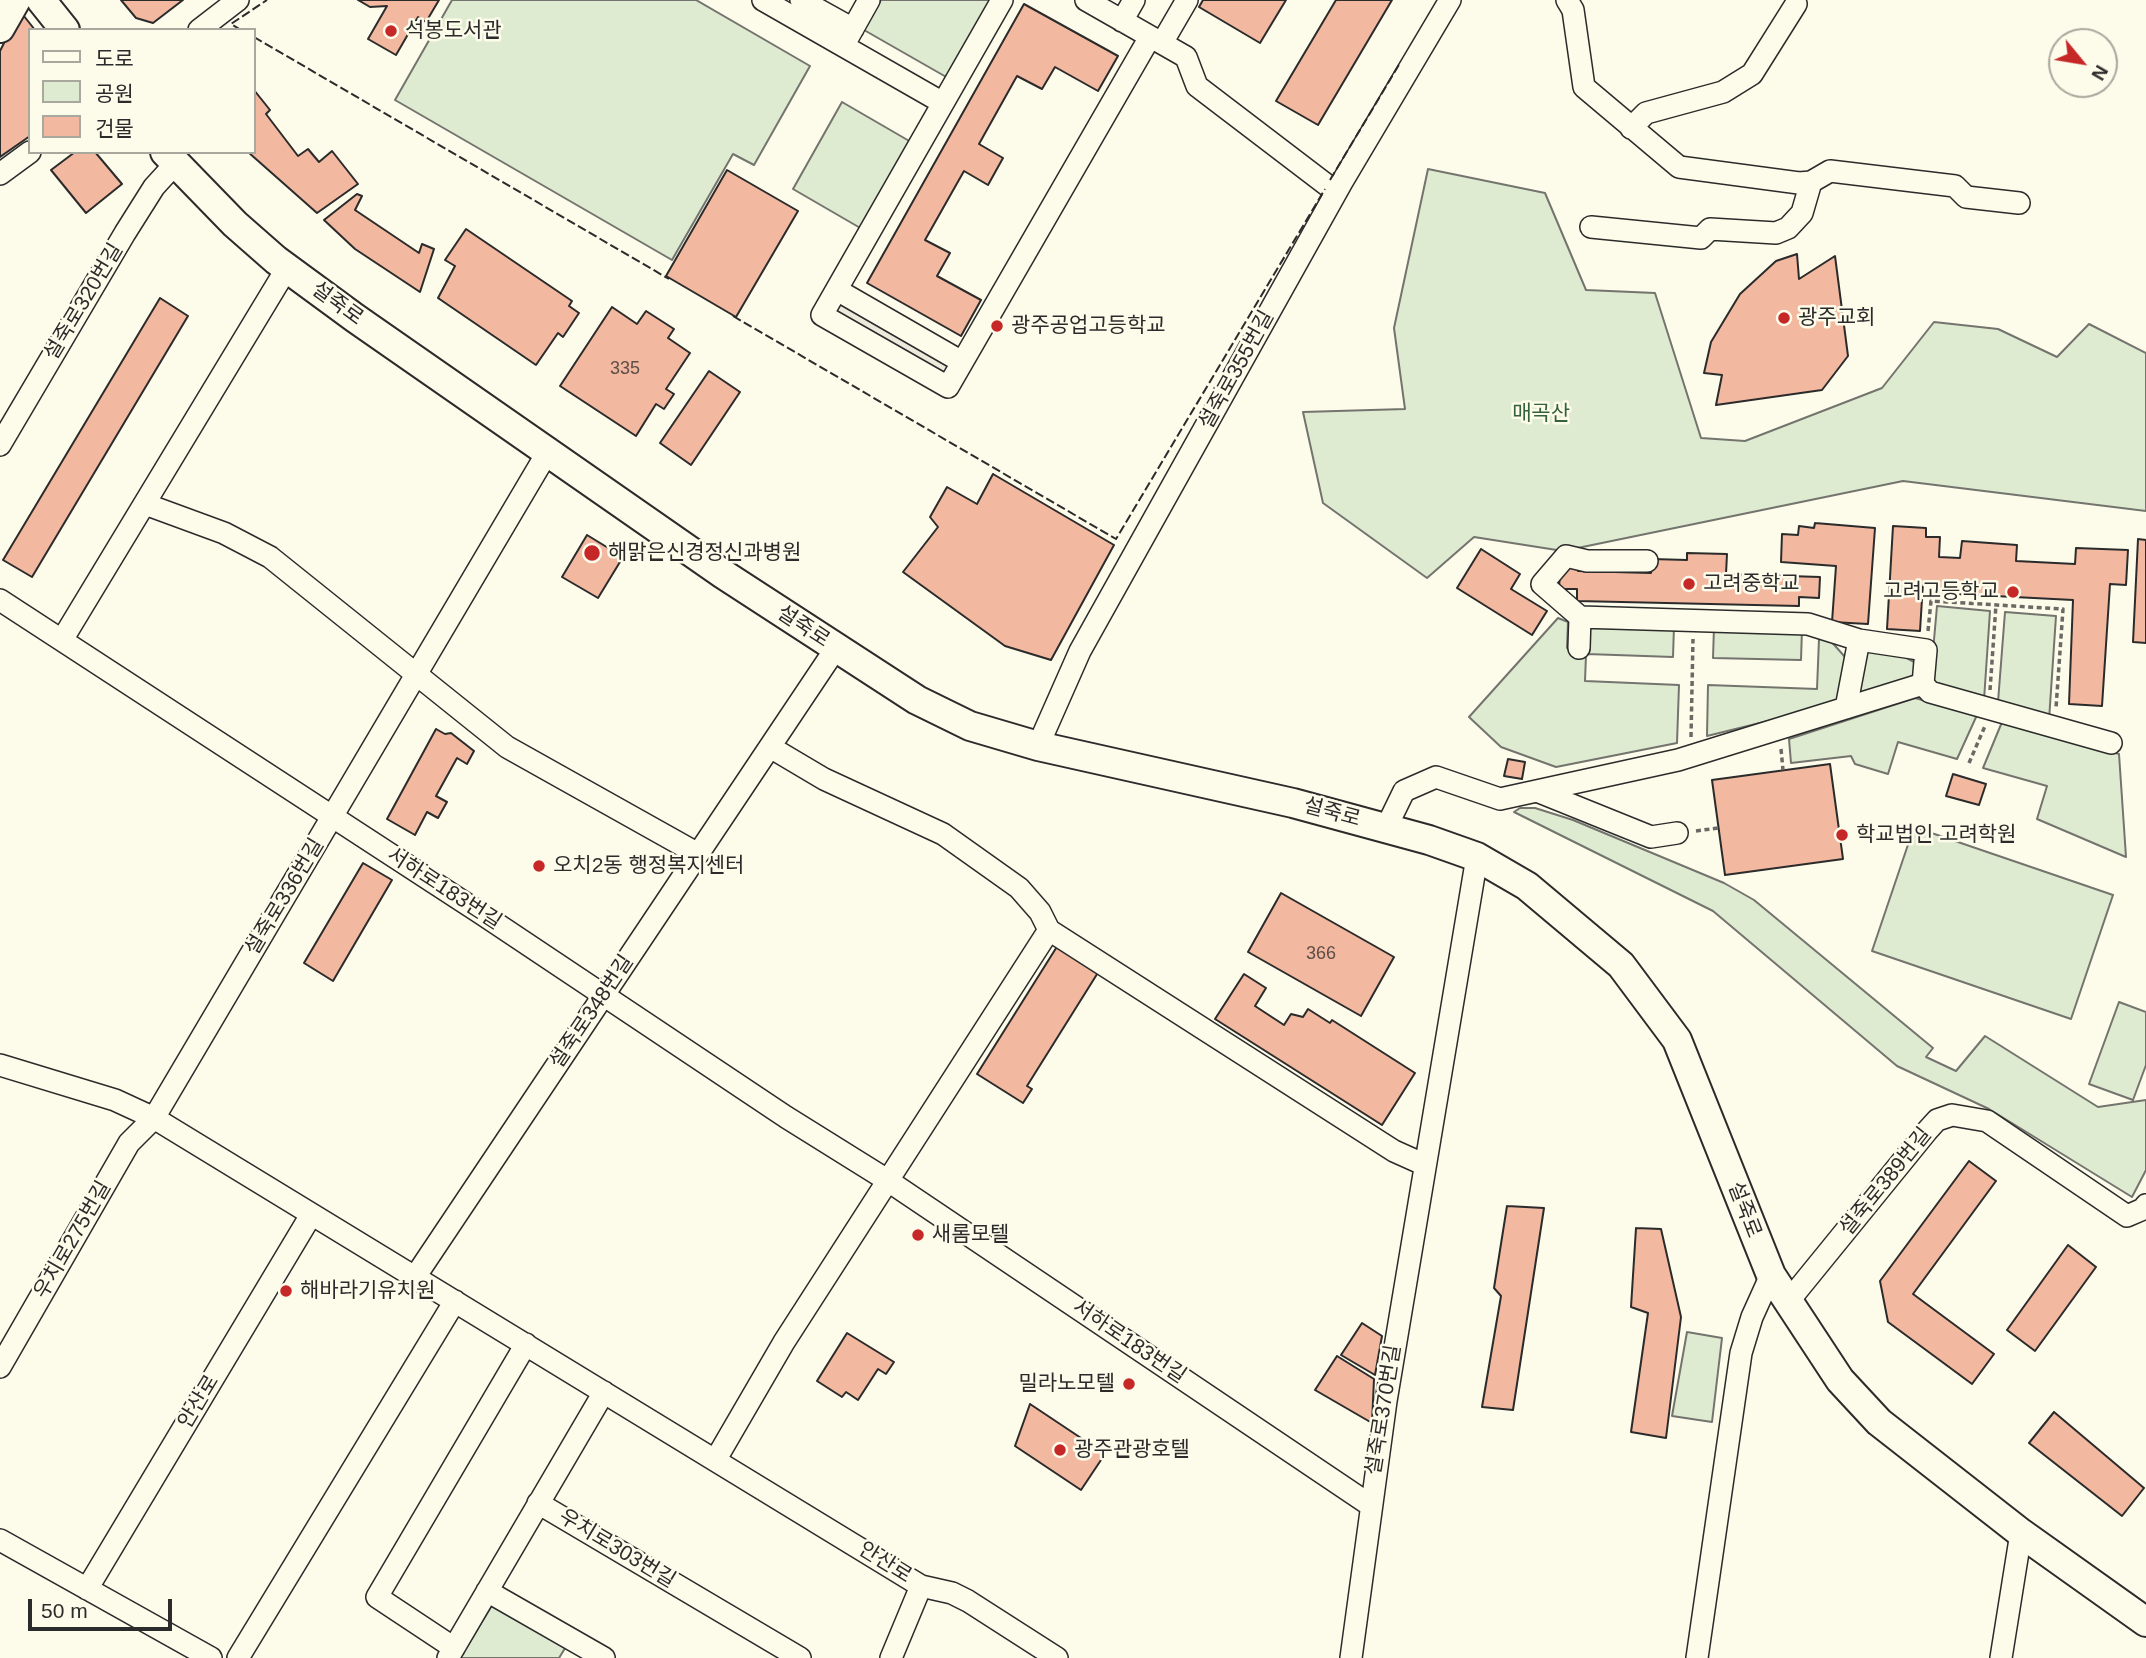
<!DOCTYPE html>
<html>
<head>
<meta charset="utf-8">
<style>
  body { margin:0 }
  #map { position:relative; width:2146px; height:1658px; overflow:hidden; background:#fdfbea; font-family:Helvetica,"Noto Sans KR",sans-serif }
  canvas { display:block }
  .legend { position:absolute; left:28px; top:28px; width:228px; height:126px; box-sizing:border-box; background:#fdfbea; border:2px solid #a9a89e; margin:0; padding:9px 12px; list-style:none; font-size:21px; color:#2b2b2b }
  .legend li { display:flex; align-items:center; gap:14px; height:35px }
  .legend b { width:35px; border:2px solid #a9a89e }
  .north { position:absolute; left:2048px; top:28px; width:70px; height:70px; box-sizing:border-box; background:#fdfbea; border:2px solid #a9a89e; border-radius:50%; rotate:120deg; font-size:19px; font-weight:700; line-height:28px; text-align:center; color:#2b2b2b }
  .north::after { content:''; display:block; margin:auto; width:24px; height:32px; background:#c62828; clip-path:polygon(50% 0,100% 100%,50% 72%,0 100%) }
  .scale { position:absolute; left:28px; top:1599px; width:144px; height:32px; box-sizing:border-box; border:4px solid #2b2b2b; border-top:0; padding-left:9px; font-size:21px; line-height:24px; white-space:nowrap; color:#2b2b2b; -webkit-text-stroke:5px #fdfbea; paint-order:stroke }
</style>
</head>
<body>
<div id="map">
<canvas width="2146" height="1658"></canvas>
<ul class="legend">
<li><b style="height:9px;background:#fdfbea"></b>도로</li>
<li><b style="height:19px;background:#deebd1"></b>공원</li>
<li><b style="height:19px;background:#f2b8a0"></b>건물</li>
</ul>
<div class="north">N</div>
<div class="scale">50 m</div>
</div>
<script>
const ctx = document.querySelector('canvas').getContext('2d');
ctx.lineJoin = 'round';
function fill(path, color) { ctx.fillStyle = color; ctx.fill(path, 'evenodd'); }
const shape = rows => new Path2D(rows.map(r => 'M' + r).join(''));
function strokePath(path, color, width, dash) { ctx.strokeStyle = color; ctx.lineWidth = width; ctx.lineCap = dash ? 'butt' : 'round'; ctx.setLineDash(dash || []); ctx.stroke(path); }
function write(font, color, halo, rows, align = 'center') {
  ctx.font = font + ' Helvetica,"Noto Sans KR",sans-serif'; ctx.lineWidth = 5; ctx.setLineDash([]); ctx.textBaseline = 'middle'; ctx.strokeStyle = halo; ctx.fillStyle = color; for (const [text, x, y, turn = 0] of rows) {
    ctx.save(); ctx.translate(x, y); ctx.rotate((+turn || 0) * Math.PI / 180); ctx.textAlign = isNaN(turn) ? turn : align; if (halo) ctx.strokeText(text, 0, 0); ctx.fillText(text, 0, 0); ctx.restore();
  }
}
const green = shape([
  [452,0,696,0,810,66,754,165,733,154,672,260,395,100,452,0],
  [881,0,992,0,948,78,864,30,881,0],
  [842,102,911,142,862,229,793,189,842,102],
  [1428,169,1545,193,1586,290,1655,293,1701,438,1745,441,1882,388,1934,322,1998,329,2057,357,2089,324,2146,353,2146,511,1903,481,1563,551,1474,537,1427,578,1323,503,1303,412,1405,409,1394,328,1428,169],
  [1937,606,1990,611,1984,700,1930,685,1937,606],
  [2005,612,2056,616,2049,720,1998,702,2005,612],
  [1558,618,1568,622,1567,648,1586,655,1585,681,1679,685,1677,743,1556,767,1501,747,1469,717,1558,618],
  [1588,623,1674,626,1673,657,1587,654,1588,623],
  [1714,627,1802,629,1801,660,1713,658,1714,627],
  [1819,639,1829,639,1845,657,1837,704,1707,736,1708,685,1817,689,1819,639],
  [1869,651,1903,656,1916,663,1913,680,1867,694,1859,692,1860,654,1869,651],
  [1915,698,1977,715,1957,759,1898,742,1888,774,1855,764,1851,756,1791,763,1789,739,1915,698],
  [2002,722,2119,754,2126,857,2037,819,2047,786,1983,768,2002,722],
  [1520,808,1535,808,1573,820,1724,883,1754,900,1933,1048,1926,1057,1956,1071,1985,1036,2098,1107,2146,1100,2146,1170,2132,1197,1989,1109,1897,1066,1713,911,1514,812,1520,808],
  [1914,827,2113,895,2071,1019,1872,951,1914,827],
  [2119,1002,2146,1012,2146,1065,2133,1100,2089,1084,2119,1002],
  [1687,1332,1722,1338,1712,1422,1672,1416,1687,1332],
  [494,1602,567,1645,559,1658,460,1658,494,1602]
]);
fill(green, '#deebd1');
strokePath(green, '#74746e', 2);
const parking = shape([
  [837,290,962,362,948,387,822,315,837,290]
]);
fill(parking, '#eceadb');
strokePath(parking, '#74746e', 2);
const building = shape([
  [121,0,183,0,153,23,136,18,121,0],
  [358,0,439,0,426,22,418,17,396,55,368,39,387,6,370,7,358,0],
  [1203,0,1286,0,1260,43,1199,7,1203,0],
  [1336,0,1392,0,1318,125,1276,101,1336,0],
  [1024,4,1118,56,1098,91,1055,67,1042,89,1017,76,979,144,1003,158,988,185,964,171,925,240,950,253,937,276,981,300,961,336,867,283,1024,4],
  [20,11,35,30,30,30,30,136,0,157,0,51,20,11],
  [254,90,270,110,266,114,298,156,308,149,319,162,332,151,358,184,317,213,248,152,254,152,254,90],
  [75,152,95,152,122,184,86,213,51,170,75,152],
  [727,170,798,211,736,317,666,276,727,170],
  [357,194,362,196,355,210,419,253,422,244,434,249,420,292,355,249,324,220,357,194],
  [466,229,572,301,569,306,579,313,563,337,558,333,536,365,438,298,455,266,445,260,466,229],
  [1797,254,1799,279,1835,256,1848,356,1822,390,1716,405,1722,375,1704,373,1711,342,1740,294,1776,261,1797,254],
  [160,298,188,316,32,577,3,560,160,298],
  [612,307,637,324,646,311,674,329,668,338,690,353,666,389,674,394,664,409,656,404,636,436,560,386,612,307],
  [709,371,740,392,691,465,660,443,709,371],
  [993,474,1114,545,1051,660,1005,646,903,572,938,527,930,517,947,487,977,504,993,474],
  [1815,523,1875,528,1868,624,1832,622,1836,566,1781,562,1782,534,1798,535,1799,526,1814,528,1815,523],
  [1893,526,1926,528,1926,537,1940,537,1939,557,1960,558,1962,541,2017,545,2016,561,2075,564,2076,548,2128,550,2126,585,2110,584,2102,706,2069,704,2073,600,1936,593,1937,584,1923,583,1920,631,1887,629,1893,526],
  [587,535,623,557,598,598,562,577,587,535],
  [2138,539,2146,540,2146,643,2133,642,2138,539],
  [1481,549,1520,574,1511,589,1547,611,1532,635,1457,588,1481,549],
  [1687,553,1727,554,1726,574,1820,577,1819,598,1799,597,1799,606,1577,601,1577,589,1559,589,1560,571,1578,560,1578,571,1651,573,1652,559,1687,560,1687,553],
  [436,729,445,734,451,733,474,751,467,764,457,758,436,796,447,802,438,818,427,812,415,835,387,819,436,729],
  [1508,759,1525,762,1522,779,1504,776,1508,759],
  [1830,764,1843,859,1725,875,1712,780,1830,764],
  [1953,774,1986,784,1979,805,1946,796,1953,774],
  [363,863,392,880,333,981,304,963,363,863],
  [1281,893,1394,957,1361,1016,1248,952,1281,893],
  [1058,945,1099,971,1027,1086,1032,1089,1023,1103,977,1074,1058,945],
  [1244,974,1266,988,1255,1006,1284,1025,1291,1014,1303,1017,1308,1009,1330,1023,1332,1020,1415,1073,1382,1125,1215,1019,1244,974],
  [1969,1161,1996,1181,1913,1294,1994,1354,1972,1384,1888,1322,1880,1281,1969,1161],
  [1507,1206,1544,1208,1513,1410,1482,1407,1501,1296,1494,1288,1507,1206],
  [1636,1228,1661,1229,1681,1317,1666,1438,1631,1432,1648,1313,1631,1307,1636,1228],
  [2068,1245,2096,1267,2035,1351,2007,1330,2068,1245],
  [1362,1323,1382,1336,1375,1375,1341,1355,1362,1323],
  [847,1333,894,1362,886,1374,878,1369,858,1400,846,1392,842,1397,817,1381,847,1333],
  [1337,1356,1374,1379,1372,1423,1315,1390,1337,1356],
  [1030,1404,1105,1454,1081,1490,1015,1446,1030,1404],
  [2054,1412,2144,1488,2122,1516,2029,1443,2054,1412]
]);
fill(building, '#f2b8a0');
strokePath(building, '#2b2b2b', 2);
const minor = shape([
  [763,0,943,103],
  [801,0,853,29],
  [1002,0,822,315,948,387,1150,37],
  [1086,0,1186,57,1197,86,1336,192],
  [1567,0,1573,10,1584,87,1679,167,1799,183,1811,182,1830,171,1955,186,1966,197,2019,203],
  [1122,21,1134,0],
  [199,30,238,0],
  [846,41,869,0],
  [1162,43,1187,0],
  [1631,128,1646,113,1723,92,1752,74,1796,4],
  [0,174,30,152],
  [1591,227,1701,238,1710,229,1776,233,1788,228,1802,213,1811,182],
  [837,290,962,362],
  [0,445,125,233,154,187,175,164],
  [145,504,224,533,270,557,507,747,698,854],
  [1647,561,1587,561,1566,556,1542,584,1580,617,1808,624,1859,640,1926,650,1923,684],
  [0,600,482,914,786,1117,887,1180,1370,1505],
  [62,640,287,268],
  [1579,648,1580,617],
  [1846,708,1859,640],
  [1038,746,1080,651,1342,182,1450,0],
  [770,747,824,779,943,834,1019,888,1040,912,1049,930],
  [1537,791,1651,837,1677,833],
  [1386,828,1404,791,1436,777,1500,799,1678,760,1923,684,1930,692,2111,743],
  [1049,930,1394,1151,1423,1164],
  [0,1065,115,1100,154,1118,921,1586,952,1593,968,1601,1057,1658],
  [415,1277,836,648],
  [1787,1303,1927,1131,1937,1120,1952,1115,1987,1121,2127,1216,2143,1209,2146,1205],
  [0,1367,129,1143,154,1118,547,453],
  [716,1459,784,1342,1049,930],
  [538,1503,800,1658],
  [0,1540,211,1658],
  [87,1589,311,1215],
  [487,1591,604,1658],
  [454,1648,377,1597,526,1344],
  [238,1658,455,1301],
  [448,1658,604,1392],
  [891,1658,921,1586],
  [1351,1658,1386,1401,1477,857],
  [1697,1658,1741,1353,1752,1317,1771,1275],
  [2001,1658,2021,1533]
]);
const major = shape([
  [41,0,65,30],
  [0,28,16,0],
  [165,152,235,224,276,260,355,318,723,574,917,700,970,726,1038,746,1293,803,1429,840,1477,857,1527,886,1621,965,1677,1040,1771,1275,1840,1380,1879,1422,2021,1533,2146,1622]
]);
strokePath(minor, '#2b2b2b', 24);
strokePath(major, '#2b2b2b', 32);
strokePath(shape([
  [1928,631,1931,601,2063,609,2056,708],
  [1990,690,1996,605],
  [1691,737,1693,639],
  [1781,749,1783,770],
  [1969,763,1985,726],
  [1696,831,1718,828]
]), '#6a6964', 3.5, [5, 3.5]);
strokePath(minor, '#fdfbea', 21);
strokePath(major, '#fdfbea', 28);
strokePath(shape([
  [241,30,231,24,267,0],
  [254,37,669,279],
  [1330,180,1400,63],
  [733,316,1116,539,1325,189]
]), '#2b2b2b', 2, [9, 3.5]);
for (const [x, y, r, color] of [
  [391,31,7,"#c62828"],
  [1784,318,7,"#c62828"],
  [997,326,7,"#c62828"],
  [592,553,9,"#c62828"],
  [1689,584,7,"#c62828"],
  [2013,592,7,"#c62828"],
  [1842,835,7,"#c62828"],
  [539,866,7,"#c62828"],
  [918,1235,7,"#c62828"],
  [286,1291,7,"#c62828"],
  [1129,1384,7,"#c62828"],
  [1060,1450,7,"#c62828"]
]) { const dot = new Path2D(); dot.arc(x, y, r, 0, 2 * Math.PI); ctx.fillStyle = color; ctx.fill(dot); strokePath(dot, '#fdfbea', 2.5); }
write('18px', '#5d4e48', null, [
  ["335",625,369],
  ["366",1321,954]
]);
write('21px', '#2b2b2b', '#fdfbea', [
  ["석봉도서관",405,31],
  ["광주교회",1798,318],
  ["광주공업고등학교",1011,326],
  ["해맑은신경정신과병원",608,553],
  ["고려중학교",1703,584],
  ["고려고등학교",1999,592,"right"],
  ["학교법인 고려학원",1856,835],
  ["오치2동 행정복지센터",553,866],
  ["새롬모텔",932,1235],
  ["해바라기유치원",300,1291],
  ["밀라노모텔",1115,1384,"right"],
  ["광주관광호텔",1074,1450]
], 'left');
write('21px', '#2b2b2b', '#fdfbea', [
  ["설죽로320번길",84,302,-59],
  ["설죽로",337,304,36],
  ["설죽로355번길",1237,370,-61],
  ["설죽로",803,627,33],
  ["설죽로",1332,813,15],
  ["서하로183번길",444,889,33],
  ["설죽로336번길",285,897,-59],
  ["설죽로348번길",592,1012,-56],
  ["설죽로389번길",1886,1182,-51],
  ["설죽로",1744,1210,69],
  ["우치로275번길",73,1240,-60],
  ["서하로183번길",1129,1342,34],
  ["안산로",199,1402,-59],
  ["설죽로370번길",1384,1410,-81],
  ["우치로303번길",617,1549,31],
  ["안산로",885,1563,32]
]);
write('21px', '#34623c', '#fdfbea', [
  ["매곡산",1541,414]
]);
</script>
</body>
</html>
